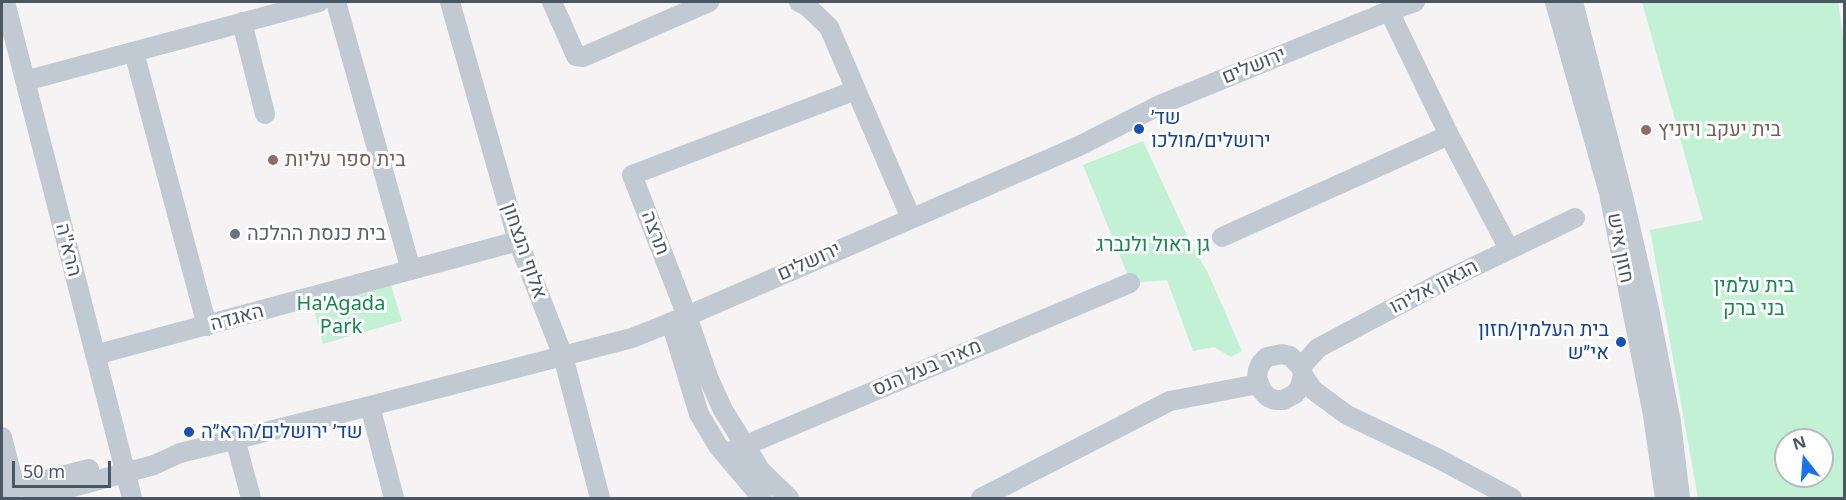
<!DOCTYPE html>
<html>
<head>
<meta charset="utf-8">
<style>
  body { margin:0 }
  #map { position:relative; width:1846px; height:500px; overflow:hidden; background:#f5f3f3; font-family:"Noto Sans",sans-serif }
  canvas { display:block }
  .frame { position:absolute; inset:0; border:3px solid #4a5661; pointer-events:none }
  .north { position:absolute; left:1774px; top:428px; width:60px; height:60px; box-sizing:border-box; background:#fff; border:2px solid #b7bbc0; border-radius:50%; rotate:343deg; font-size:16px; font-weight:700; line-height:24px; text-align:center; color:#4a5661 }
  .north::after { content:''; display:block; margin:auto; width:21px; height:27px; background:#1a73e8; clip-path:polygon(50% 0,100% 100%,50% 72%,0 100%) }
  .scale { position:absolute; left:12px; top:461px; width:99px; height:27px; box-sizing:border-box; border:3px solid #4a5661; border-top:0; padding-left:8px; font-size:18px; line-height:21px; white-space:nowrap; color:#4a5661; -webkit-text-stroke:4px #fff; paint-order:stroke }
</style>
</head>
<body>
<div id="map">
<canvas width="1846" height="500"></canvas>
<div class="frame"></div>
<div class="north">N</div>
<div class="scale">50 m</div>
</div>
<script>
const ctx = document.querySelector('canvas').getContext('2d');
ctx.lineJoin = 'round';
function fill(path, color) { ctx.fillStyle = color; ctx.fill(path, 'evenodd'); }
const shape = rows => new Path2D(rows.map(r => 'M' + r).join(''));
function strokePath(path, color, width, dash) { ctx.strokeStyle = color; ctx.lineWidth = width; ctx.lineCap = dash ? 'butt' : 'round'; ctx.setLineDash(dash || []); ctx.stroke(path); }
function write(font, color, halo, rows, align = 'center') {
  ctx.font = font + ' "Noto Sans",Heebo,sans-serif'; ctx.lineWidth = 6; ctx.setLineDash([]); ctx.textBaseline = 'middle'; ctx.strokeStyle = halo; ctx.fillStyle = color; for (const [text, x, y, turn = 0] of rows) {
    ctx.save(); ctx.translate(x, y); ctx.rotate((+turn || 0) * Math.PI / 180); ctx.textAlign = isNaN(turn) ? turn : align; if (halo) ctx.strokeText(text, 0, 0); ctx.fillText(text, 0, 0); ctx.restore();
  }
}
fill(shape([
  [1642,2,1838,2,1844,43,1844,498,1698,498,1650,230,1703,220],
  [1786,440,1822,440,1822,476,1786,476],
  [1143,141,1189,240,1208,273,1242,351,1231,357,1214,347,1193,351,1167,280,1131,283,1083,165],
  [389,278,402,321,323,344,311,300]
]), '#c3f1d5');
strokePath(shape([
  [5,2,132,498],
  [336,2,411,270],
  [450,2,518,241,563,356,600,498],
  [552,2,576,56,583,57,709,2],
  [799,2,807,6,829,27,911,218],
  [1555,2,1609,193,1653,415,1665,498],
  [1573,2,1623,196,1649,309,1671,422,1680,498],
  [1389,11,1449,135,1509,249],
  [242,22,265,114],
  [134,52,207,326],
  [25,81,319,2],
  [1222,237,1449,135],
  [671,322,699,414,718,446,762,498],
  [95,355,518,241],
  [1301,367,1318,348,1442,282,1575,218],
  [1303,375,1300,387,1295,394,1283,400,1275,400,1268,397,1262,391,1257,378,1258,370,1261,363,1267,357,1282,354,1290,356,1301,367,1303,375,1313,390,1347,415,1439,459,1512,498],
  [370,406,394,498],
  [2,437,15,488],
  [235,439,251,498],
  [725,454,1130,283],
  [2,491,89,469],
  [32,498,154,465,180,453,370,406,632,338,687,316,1079,146,1162,104,1389,11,1415,2],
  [789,498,761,471,723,410,708,377,687,316,632,175,856,90],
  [981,498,1170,401,1258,384]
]), '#c1cad2', 20);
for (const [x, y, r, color] of [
  [1139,129,6,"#1a4fb4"],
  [1646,130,6,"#8d6e63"],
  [273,160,6,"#8d6e63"],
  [235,234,6,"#6b7280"],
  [1621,342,6,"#1a4fb4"],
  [189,432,6,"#1a4fb4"]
]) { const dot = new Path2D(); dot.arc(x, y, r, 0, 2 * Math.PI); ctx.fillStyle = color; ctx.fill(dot); strokePath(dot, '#fff', 2); }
write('20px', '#4a5661', '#fff', [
  ["ירושלים",1254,66,-22],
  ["תרצה",655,233,69],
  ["חזון איש",1620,248,79],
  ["הרא\"ה",68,250,76],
  ["אלוף הנצחון",524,251,71],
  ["ירושלים",809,262,-24],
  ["הגאון אליהו",1434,287,-27],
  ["האגדה",237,318,-15],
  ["מאיר בעל הנס",927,368,-23]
]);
write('20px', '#164399', '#fff', [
  ["שד׳",1151,118],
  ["ירושלים/מולכו",1151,141],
  ["בית העלמין/חזון",1609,330,"right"],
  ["אי״ש",1609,353,"right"],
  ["שד׳ ירושלים/הרא״ה",201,432]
], 'left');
write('20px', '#785e54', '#fff', [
  ["בית יעקב ויזניץ",1658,130],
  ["בית ספר עליות",285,160]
], 'left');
write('20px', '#5b616d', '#fff', [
  ["בית כנסת ההלכה",247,234]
], 'left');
write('20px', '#17864f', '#fff', [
  ["גן ראול ולנברג",1153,245],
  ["בית עלמין",1754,286],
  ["בני ברק",1754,309],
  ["Ha'Agada",341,304],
  ["Park",341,327]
]);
</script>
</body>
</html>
